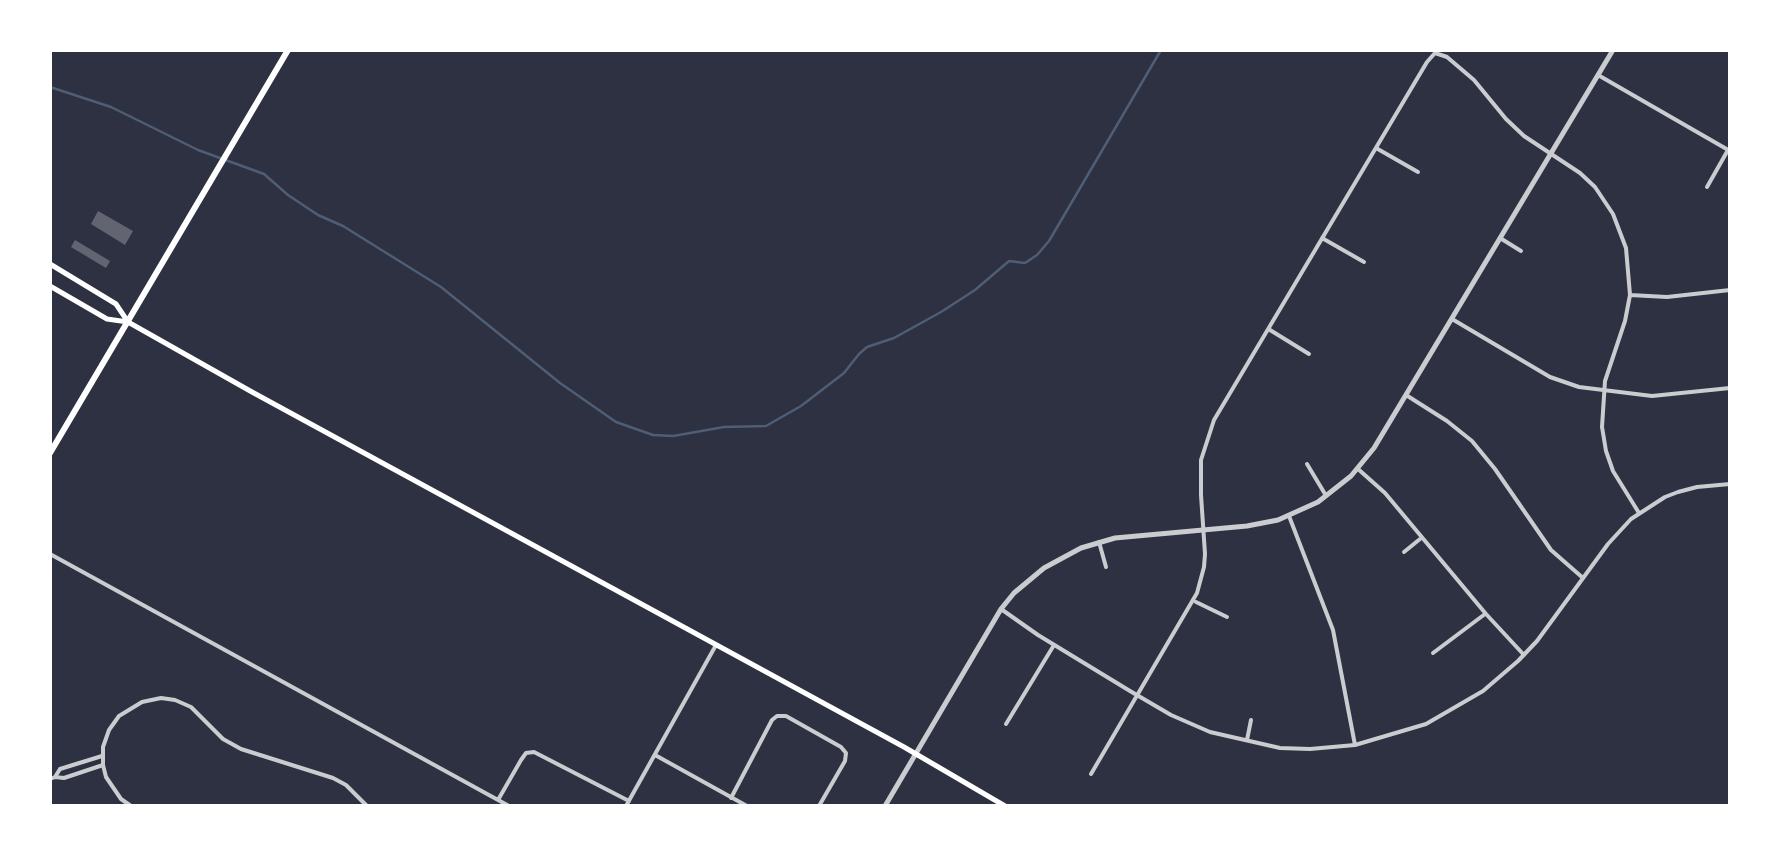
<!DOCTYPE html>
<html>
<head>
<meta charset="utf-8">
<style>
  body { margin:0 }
  #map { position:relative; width:1780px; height:856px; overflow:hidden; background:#2d3142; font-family:Quicksand,sans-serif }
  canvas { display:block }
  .frame { position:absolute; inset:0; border:52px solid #fff; pointer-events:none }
</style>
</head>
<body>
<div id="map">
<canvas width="1780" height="856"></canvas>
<div class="frame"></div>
</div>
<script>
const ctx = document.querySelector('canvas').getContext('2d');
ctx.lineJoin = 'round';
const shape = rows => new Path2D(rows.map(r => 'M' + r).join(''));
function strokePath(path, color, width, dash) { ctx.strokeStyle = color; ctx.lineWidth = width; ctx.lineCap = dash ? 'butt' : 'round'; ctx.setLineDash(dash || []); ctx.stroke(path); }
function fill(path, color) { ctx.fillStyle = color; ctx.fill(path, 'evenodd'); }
strokePath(shape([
  [50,87,111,107,198,150,264,174,288,195,318,215,343,226,441,287,560,383,616,422,653,435,673,436,724,427,766,426,801,406,844,373,859,354,867,347,894,338,941,312,975,290,1009,261,1025,263,1037,255,1049,241,1161,50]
]), '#4f5d75', 2.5);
fill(shape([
  [98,211,133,231,125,245,91,224],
  [75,240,110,261,106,268,71,247]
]), '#626471');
strokePath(shape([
  [1598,75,1730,151],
  [1376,148,1418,172],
  [1707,187,1728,150],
  [1322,238,1364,262],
  [1500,238,1521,251],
  [1630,295,1667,297,1730,290],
  [1452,319,1550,377,1579,387,1652,396,1730,388],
  [1270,330,1309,354],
  [1406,395,1447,421,1472,441,1495,469,1551,550,1583,578],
  [1307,464,1325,494],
  [1358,469,1385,493,1486,614,1524,655],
  [1289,516,1333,630,1355,745],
  [1099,542,1106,567],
  [1404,552,1420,539],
  [50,554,509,806],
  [1196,602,1227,617],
  [1001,609,1038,635,1130,691,1171,715,1210,732,1280,748,1310,749,1355,745,1426,724,1483,691,1518,661,1537,641,1608,544,1631,519,1665,497,1678,492,1697,487,1730,484],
  [1433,653,1485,614],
  [1006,724,1054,645],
  [1247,740,1251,720],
  [655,755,747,806],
  [1091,774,1197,593,1204,567,1205,554,1201,495,1201,460,1214,420,1427,62,1435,53,1447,57,1474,80,1506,119,1524,136,1580,173,1595,187,1613,214,1626,248,1630,295,1625,321,1605,381,1602,427,1606,451,1613,471,1639,513],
  [55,777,64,778,103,765],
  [50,779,55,777,60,769,102,756],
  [731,798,772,720,777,716,786,716,841,747,846,753,845,761,819,806],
  [498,800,521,760,526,753,534,752,629,801],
  [131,806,121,799,106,777,103,765,103,747,109,730,119,716,142,702,161,698,175,700,191,707,223,739,241,749,333,778,346,785,367,806],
  [626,806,716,645]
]), '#caccd0', 4);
strokePath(shape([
  [885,806,1001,609,1014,593,1044,568,1081,548,1115,538,1247,526,1278,520,1318,502,1351,476,1374,448,1613,50]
]), '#caccd0', 5);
strokePath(shape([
  [50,264,116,304,128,322],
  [50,286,107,319,128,322,252,392,904,747,1005,806]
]), '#fff', 5);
strokePath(shape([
  [50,453,288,50]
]), '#fff', 6);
</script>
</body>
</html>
